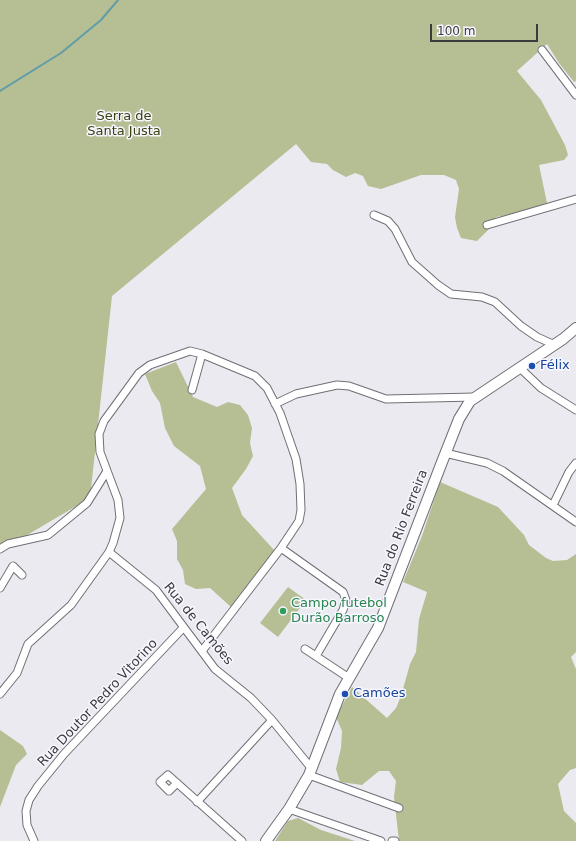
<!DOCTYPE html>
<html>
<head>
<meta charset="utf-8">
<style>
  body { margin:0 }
  #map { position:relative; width:576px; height:841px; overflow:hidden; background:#ebeaf1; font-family:"DejaVu Sans",sans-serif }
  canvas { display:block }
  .scale { position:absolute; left:430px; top:24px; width:108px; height:18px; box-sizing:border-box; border:2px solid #3b3b3e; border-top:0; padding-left:5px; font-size:12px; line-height:14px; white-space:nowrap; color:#3b3b3e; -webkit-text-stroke:3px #f8f7ff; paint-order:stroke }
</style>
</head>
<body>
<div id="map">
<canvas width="576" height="841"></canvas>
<div class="scale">100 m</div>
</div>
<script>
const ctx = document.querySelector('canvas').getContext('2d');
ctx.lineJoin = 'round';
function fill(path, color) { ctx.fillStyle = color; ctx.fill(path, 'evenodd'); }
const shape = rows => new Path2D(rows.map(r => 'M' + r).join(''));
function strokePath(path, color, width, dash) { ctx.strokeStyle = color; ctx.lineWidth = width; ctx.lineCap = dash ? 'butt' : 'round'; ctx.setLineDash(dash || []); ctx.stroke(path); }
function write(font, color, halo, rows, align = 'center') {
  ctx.font = font + ' "DejaVu Sans",sans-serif'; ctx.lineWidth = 3; ctx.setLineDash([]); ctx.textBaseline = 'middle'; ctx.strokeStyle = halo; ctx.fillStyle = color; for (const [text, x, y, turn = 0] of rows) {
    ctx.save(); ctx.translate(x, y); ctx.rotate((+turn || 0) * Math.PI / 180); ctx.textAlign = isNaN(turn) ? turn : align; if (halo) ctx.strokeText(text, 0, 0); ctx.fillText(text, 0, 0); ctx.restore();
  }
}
fill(shape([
  [0,0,576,0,576,81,574,82,559,63,547,44,517,71,541,100,565,145,568,155,564,160,539,165,547,203,521,213,496,217,488,230,477,241,461,238,457,228,455,217,459,189,456,180,444,175,421,175,381,189,368,186,363,176,355,173,346,177,333,170,327,164,311,162,296,144,112,296,90,498,0,551],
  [176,362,193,397,217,407,228,402,240,405,248,415,252,428,250,443,253,456,246,469,232,488,242,515,275,551,231,607,210,588,196,589,185,584,183,570,177,559,177,541,172,529,206,489,200,466,174,446,165,428,160,403,152,391,145,374],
  [440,482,498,507,524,535,529,545,546,558,553,561,567,560,576,554,576,652,571,657,576,669,576,768,570,770,558,784,564,811,576,823,576,841,399,841,394,797,396,781,389,771,379,771,362,785,340,782,336,769,341,748,342,731,336,717,352,687,387,718,396,708,401,696,410,664,416,652,419,619,427,592,403,582,422,536],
  [288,587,306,600,278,637,260,623],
  [0,730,23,746,27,754,16,765,0,807],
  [298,818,321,830,355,841,275,841,288,821]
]), '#b6be94');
strokePath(shape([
  [0,91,61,53,101,20,118,0]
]), '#609da6', 2);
const street = shape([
  [542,50,576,95],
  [374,215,388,221,395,229,412,262,438,285,451,294,482,297,495,302,521,326,537,337,555,345],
  [487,225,576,199],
  [520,368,541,388,576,410],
  [192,390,202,354],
  [275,404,296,394,337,385,349,386,386,399,475,397],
  [445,453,487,463,503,471,576,522],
  [553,505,569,472,576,463],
  [281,548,343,592,346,600,343,610,316,656],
  [0,549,8,544,48,535,87,503,107,471],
  [109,552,156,590,215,669,251,698,272,720,312,769],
  [0,588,13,566,22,575],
  [305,649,349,678],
  [0,694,17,673,28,644,71,605,109,552,113,543,120,518,118,500,100,452,99,434,104,421,139,373,150,365,190,351,202,354,255,376,267,388,280,413,296,459,300,484,301,510,299,521,281,548,202,651],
  [309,775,399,808],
  [177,783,169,791,160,782,168,775,242,841],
  [197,802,272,720],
  [289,809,381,841],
  [34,841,27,825,26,811,29,800,38,786,64,754,183,628],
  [392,841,395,841]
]);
const secondary = shape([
  [266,841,289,809,309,775,340,694,378,628,442,462,459,419,470,401,563,339,576,328]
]);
strokePath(street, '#706f75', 9);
strokePath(secondary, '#706f75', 12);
strokePath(street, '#fff', 7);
strokePath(secondary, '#fff', 10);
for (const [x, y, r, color] of [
  [532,366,4,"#1a4fb4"],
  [283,611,4,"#2e9e5b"],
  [345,694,4,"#1a4fb4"]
]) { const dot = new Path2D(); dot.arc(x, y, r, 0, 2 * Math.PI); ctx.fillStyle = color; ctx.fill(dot); strokePath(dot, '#f8f7ff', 1.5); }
write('13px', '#3a400f', '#f8f7ff', [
  ["Serra de",124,117],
  ["Santa Justa",124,132]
]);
write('13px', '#164399', '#f8f7ff', [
  ["Félix",540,366],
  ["Camões",353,694]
], 'left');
write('13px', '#3b3b3e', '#f8f7ff', [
  ["Rua do Rio Ferreira",402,528,-69],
  ["Rua de Camões",198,624,51],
  ["Rua Doutor Pedro Vitorino",98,703,-47]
]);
write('13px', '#27864d', '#f8f7ff', [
  ["Campo futebol",291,604],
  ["Durão Barroso",291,619]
], 'left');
</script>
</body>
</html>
